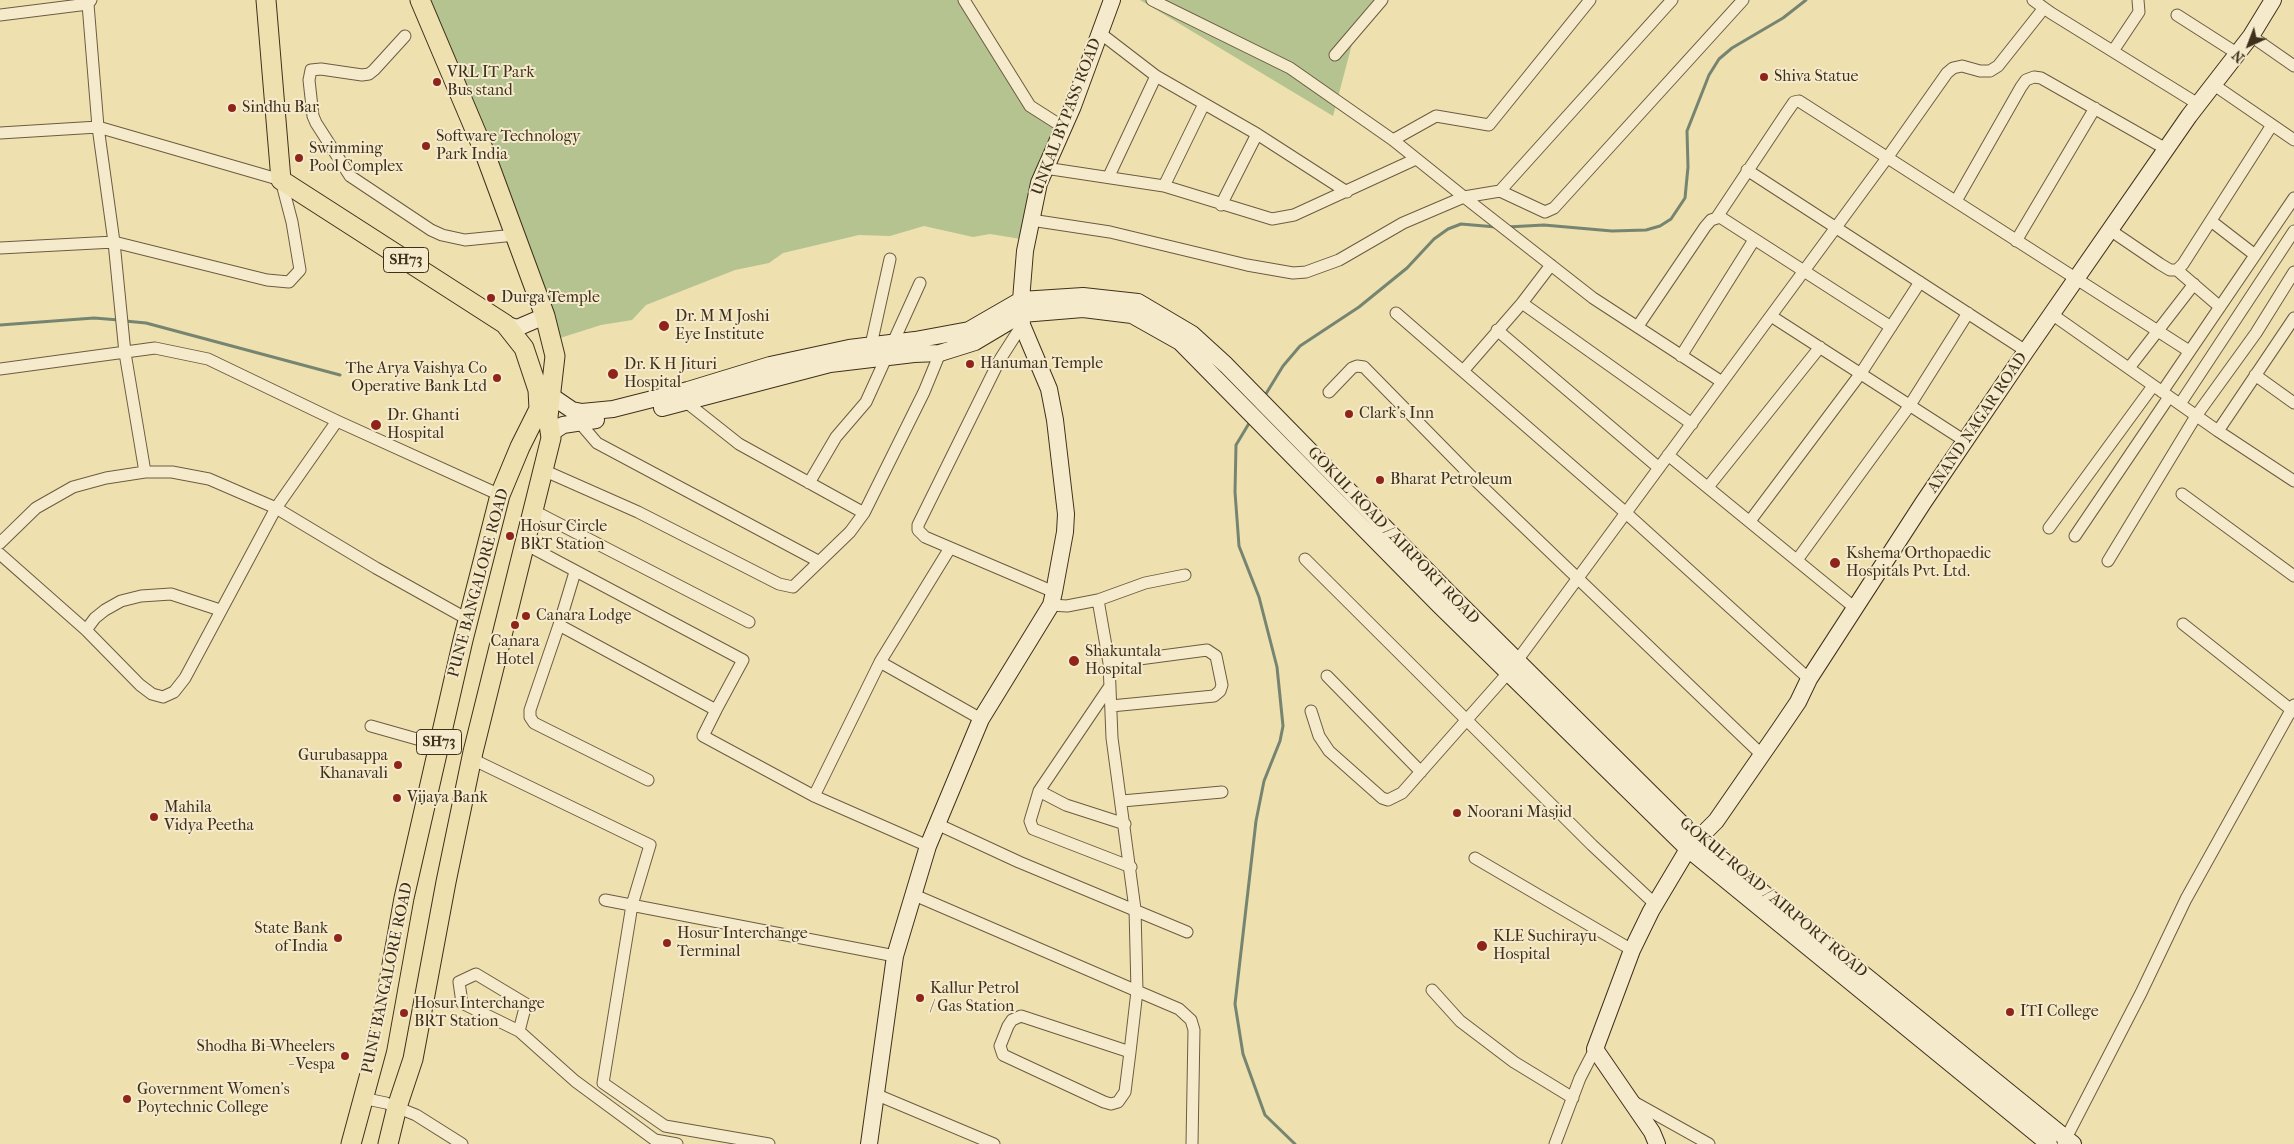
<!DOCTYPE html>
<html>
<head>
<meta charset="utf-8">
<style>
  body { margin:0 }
  #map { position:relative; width:2294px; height:1144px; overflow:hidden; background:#efe0b0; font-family:"IM FELL French Canon",serif }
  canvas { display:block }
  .north { position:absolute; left:2224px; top:20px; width:50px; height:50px; -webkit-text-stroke:4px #f5ebcc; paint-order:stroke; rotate:223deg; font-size:14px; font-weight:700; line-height:20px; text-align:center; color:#3f301c }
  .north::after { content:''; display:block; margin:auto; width:18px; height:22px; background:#3f301c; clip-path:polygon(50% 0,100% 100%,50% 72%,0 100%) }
</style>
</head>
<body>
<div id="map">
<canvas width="2294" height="1144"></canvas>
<div class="north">N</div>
</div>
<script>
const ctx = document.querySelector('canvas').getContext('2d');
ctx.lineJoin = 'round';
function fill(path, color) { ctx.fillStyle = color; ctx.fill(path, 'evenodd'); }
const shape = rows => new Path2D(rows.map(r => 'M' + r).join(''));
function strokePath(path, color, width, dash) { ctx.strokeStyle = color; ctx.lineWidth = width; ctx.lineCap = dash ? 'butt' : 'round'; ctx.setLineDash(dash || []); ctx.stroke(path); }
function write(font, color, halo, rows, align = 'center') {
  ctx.font = font + ' "IM FELL French Canon",serif'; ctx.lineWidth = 4; ctx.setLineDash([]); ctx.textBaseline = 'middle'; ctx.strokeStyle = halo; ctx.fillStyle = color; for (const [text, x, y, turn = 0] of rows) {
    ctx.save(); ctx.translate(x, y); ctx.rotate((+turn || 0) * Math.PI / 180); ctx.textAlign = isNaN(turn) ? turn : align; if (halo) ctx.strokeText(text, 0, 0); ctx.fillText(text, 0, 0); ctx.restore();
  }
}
fill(shape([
  [431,0,959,0,1030,112,1057,126,1024,215,1021,239,990,234,973,237,924,226,890,236,859,235,783,253,769,263,735,270,646,305,632,320,601,325,560,338],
  [1140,0,1382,0,1356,29,1333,116]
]), '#b4c38f');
strokePath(shape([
  [1507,227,1544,225,1612,231,1646,230,1660,226,1671,219,1685,198,1688,167,1687,131,1709,75,1719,59,1732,48,1783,18,1806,0],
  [125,321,146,323,340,375],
  [0,325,94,318,119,320],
  [1264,397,1283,366,1300,346,1359,307,1407,268,1434,239,1448,229,1461,224,1496,227],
  [1251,420,1236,445,1235,492,1239,546,1259,597,1277,667,1283,726,1280,741,1264,781,1256,821,1235,1004,1243,1054,1265,1115,1295,1144]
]), '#768571', 3);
const street = shape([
  [964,0,1030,106,1063,127],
  [1152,0,1290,68,1393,140,1464,197,1500,191,1545,212,1554,208,1743,0],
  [2033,0,2051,13,2198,104],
  [88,4,98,127,114,242,125,353,145,472],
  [0,15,88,4,91,0],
  [2177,15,2238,54],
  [1100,33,1156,76,1257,134,1347,192],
  [405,36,374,70,369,74,362,75,321,69,311,70,309,80,313,116,316,123,350,176,431,230,442,235,465,240,515,235],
  [2251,36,2294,66],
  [2113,51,2139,12,2138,0],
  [1335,55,1382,0],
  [2214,85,2294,140],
  [0,133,98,127,281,180,292,222,300,270,289,282,267,280,114,242,0,248],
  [1393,140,1436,116,1489,125,1590,0],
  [1045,168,1164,186,1272,219,1294,215,1416,159],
  [1747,170,2026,351],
  [1109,176,1156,76],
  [1164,186,1204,104],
  [1500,191,1672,0],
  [1956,201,2021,87,2026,80,2034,77,2041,78,2166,149],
  [1221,205,1257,134],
  [1717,217,1785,115,1794,102,1799,101,2189,351],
  [1031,220,1110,232,1247,265,1293,273,1306,272,1339,260,1403,223,1464,197,1593,298,1722,382],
  [2211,221,2255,255],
  [2110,230,2160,264,2170,270,2177,270,2183,264,2272,125],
  [2016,241,2095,108],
  [2177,270,2220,307],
  [1522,303,1692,424],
  [1396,313,1626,513,1809,679],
  [2053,315,2218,431,2294,481],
  [1771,316,1965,441],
  [1022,325,999,361,918,525,918,530,925,537,1054,592],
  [1638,326,1705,227,1711,220,1720,217,1891,327],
  [1497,330,1659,468],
  [871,345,890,259],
  [1681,356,1754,240],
  [2129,368,2194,284],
  [0,369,155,348,208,359,337,421,500,495],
  [1463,371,1522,303,1551,265],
  [2255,375,2294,403],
  [1329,392,1352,368,1357,366,1364,367,1471,476,1762,755],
  [2162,392,2294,198],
  [686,402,739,444,864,513],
  [2180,404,2294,231],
  [579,422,597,443,818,561],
  [2218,431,2294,318],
  [1668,455,1855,608],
  [543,470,638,512,779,584,793,587,850,532,864,513,924,392,940,353],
  [809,483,836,437,866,402,920,283],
  [1708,487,1820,347],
  [2182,494,2294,576],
  [534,511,749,622],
  [1750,521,1861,373,1920,282],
  [2049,528,2153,386],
  [2075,536,2169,397],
  [0,543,36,508,73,487,106,478,145,472,172,472,209,479,276,508,376,568,469,620],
  [525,544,743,660,716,710],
  [0,554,86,630,140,685,152,694,163,697,174,692,185,678,276,508,337,421],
  [1305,559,1592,845,1655,904],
  [1797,560,1910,405,1968,313],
  [2108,561,2196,416,2256,333,2294,272],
  [575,572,559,625,716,710,703,736,814,796,928,846],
  [1098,600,1145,583,1185,575],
  [1051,605,1067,606,1098,600,1109,663,1112,738,1135,909,1137,991,1179,1009,1191,1020,1194,1030,1192,1144],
  [2183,624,2294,712],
  [559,625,530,710,530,717,534,723,648,780],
  [86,630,95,618,105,610,121,601,141,596,171,594,220,610],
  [880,662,981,719],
  [1109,663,1207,650,1216,656,1222,685,1220,691,1214,696,1111,706],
  [1327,676,1421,772],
  [1311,711,1319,736,1329,751,1382,798,1388,800,1402,793,1508,673,1887,158,1947,73,1953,68,1962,66,1980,71,1990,71,1998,66,2044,8],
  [371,726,438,745],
  [472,759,650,845,632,905,603,1083,665,1126,769,1144],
  [1039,791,1110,686],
  [814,796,880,662,950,548],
  [1122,801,1222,792],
  [937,824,1019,862,1187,932],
  [1125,824,1066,805,1039,791,1030,821,1033,829,1131,867],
  [1475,858,1632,950],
  [912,894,1137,991,1130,1052,1125,1092,1118,1102,1111,1104,1104,1102,1003,1055,1000,1046,1008,1026,1012,1020,1021,1016,1130,1052],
  [605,900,895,956],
  [1432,990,1460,1021,1514,1062,1573,1098],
  [519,1031,526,1004,476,974,459,982,462,1003,519,1031,575,1081,655,1140,677,1144],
  [875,1094,994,1144],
  [362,1098,386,1103,416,1115,462,1144],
  [1632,1101,1709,1144],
  [1555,1144,1580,1078,1595,1049],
  [2063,1144,2141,993,2186,899,2294,705]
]);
const secondary = shape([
  [505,324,517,328,545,316],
  [550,395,572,410,582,412,613,409,688,390,770,365,849,348,915,340,969,330,1021,300,1083,296,1138,302,1192,334,1226,365,1450,594,1698,840,2073,1144],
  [662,408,830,364,914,354,940,353,975,342,1022,314,1083,309,1132,315,1180,342,1439,605,1688,849,2049,1144],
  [551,438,554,431,563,425,596,420],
  [869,1144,895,956,928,846,981,719,1051,605,1054,592,1065,532,1066,514,1055,420,1049,389,1022,325,1021,300,1025,251,1039,183,1073,106,1112,0],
  [1657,1144,1652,1132,1595,1049,1632,950,1651,911,1688,849,1716,821,1779,730,1798,702,1809,679,1923,503,2026,351,2189,116,2251,36,2273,0]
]);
const primary = shape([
  [266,0,281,180,505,324,524,348,538,390,539,409,520,447,500,495,463,640,404,898,377,1048,351,1144],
  [388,1144,397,1107,413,1059,446,882,473,752,551,438,548,417,555,356,545,316,484,151,420,0]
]);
strokePath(street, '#6b5c41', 13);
strokePath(secondary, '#3f301c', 18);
strokePath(primary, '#3f301c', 21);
strokePath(street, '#f5ebcc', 11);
strokePath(secondary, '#f5ebcc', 16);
strokePath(primary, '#efe0b0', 19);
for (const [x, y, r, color] of [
  [1764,77,5,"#8f2418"],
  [437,82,5,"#8f2418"],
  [232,108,5,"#8f2418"],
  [426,146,5,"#8f2418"],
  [299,158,5,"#8f2418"],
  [491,298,5,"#8f2418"],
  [664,326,6,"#8f2418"],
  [970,364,5,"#8f2418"],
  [613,374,6,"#8f2418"],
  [497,378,5,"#8f2418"],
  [1349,414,5,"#8f2418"],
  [376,425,6,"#8f2418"],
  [1380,480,5,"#8f2418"],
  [510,536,5,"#8f2418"],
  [1835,563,6,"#8f2418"],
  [526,616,5,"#8f2418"],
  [515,625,5,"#8f2418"],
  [1074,661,6,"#8f2418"],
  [398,765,5,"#8f2418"],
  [397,798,5,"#8f2418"],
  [1457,813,5,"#8f2418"],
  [154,817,5,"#8f2418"],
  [338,938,5,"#8f2418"],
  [667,943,5,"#8f2418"],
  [1482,946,6,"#8f2418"],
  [920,998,5,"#8f2418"],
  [2010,1012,5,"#8f2418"],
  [404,1013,5,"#8f2418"],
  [345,1056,5,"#8f2418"],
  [127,1099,5,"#8f2418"]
]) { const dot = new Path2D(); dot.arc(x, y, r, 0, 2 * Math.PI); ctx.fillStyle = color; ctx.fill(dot); strokePath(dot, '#f5ebcc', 2); }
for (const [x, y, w] of [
  [406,260,45],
  [439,742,45]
]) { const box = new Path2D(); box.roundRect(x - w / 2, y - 12.5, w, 25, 4); ctx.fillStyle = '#f5ebcc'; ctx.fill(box); strokePath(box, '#3f301c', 1); }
write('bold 15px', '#3f301c', null, [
  ["SH73",406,260],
  ["SH73",439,742]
]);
write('16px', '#3f301c', '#f5ebcc', [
  ["VRL IT Park",447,73],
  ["Bus stand",447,91],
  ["Shiva Statue",1774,77],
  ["Sindhu Bar",242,108],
  ["Software Technology",436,137],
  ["Park India",436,155],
  ["Swimming",309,149],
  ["Pool Complex",309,167],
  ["Durga Temple",501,298],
  ["Dr. M M Joshi",675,317],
  ["Eye Institute",675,335],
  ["Hanuman Temple",980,364],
  ["Dr. K H Jituri",624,365],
  ["Hospital",624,383],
  ["The Arya Vaishya Co",487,369,"right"],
  ["Operative Bank Ltd",487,387,"right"],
  ["Clark's Inn",1359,414],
  ["Dr. Ghanti",387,416],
  ["Hospital",387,434],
  ["Bharat Petroleum",1390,480],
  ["Hosur Circle",520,527],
  ["BRT Station",520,545],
  ["Kshema Orthopaedic",1846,554],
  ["Hospitals Pvt. Ltd.",1846,572],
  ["Canara Lodge",536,616],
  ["Canara",515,642,"center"],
  ["Hotel",515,660,"center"],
  ["Shakuntala",1085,652],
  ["Hospital",1085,670],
  ["Gurubasappa",388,756,"right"],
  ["Khanavali",388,774,"right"],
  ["Vijaya Bank",407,798],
  ["Mahila",164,808],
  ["Vidya Peetha",164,826],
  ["Noorani Masjid",1467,813],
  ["State Bank",328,929,"right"],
  ["of India",328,947,"right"],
  ["Hosur Interchange",677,934],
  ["Terminal",677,952],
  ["KLE Suchirayu",1493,937],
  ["Hospital",1493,955],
  ["Kallur Petrol",930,989],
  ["/ Gas Station",930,1007],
  ["Hosur Interchange",414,1004],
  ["BRT Station",414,1022],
  ["ITI College",2020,1012],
  ["Shodha Bi-Wheelers",335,1047,"right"],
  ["- Vespa",335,1065,"right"],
  ["Government Women's",137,1090],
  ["Poytechnic College",137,1108]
], 'left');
write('16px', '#3f301c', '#f5ebcc', [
  ["UNKAL BYPASS ROAD",1067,117,-69],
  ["ANAND NAGAR ROAD",1978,423,-56],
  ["GOKUL ROAD / AIRPORT ROAD",1393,536,46],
  ["PUNE BANGALORE ROAD",479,583,-75],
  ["GOKUL ROAD / AIRPORT ROAD",1773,898,40],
  ["PUNE BANGALORE ROAD",388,978,-78]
]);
</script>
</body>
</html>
